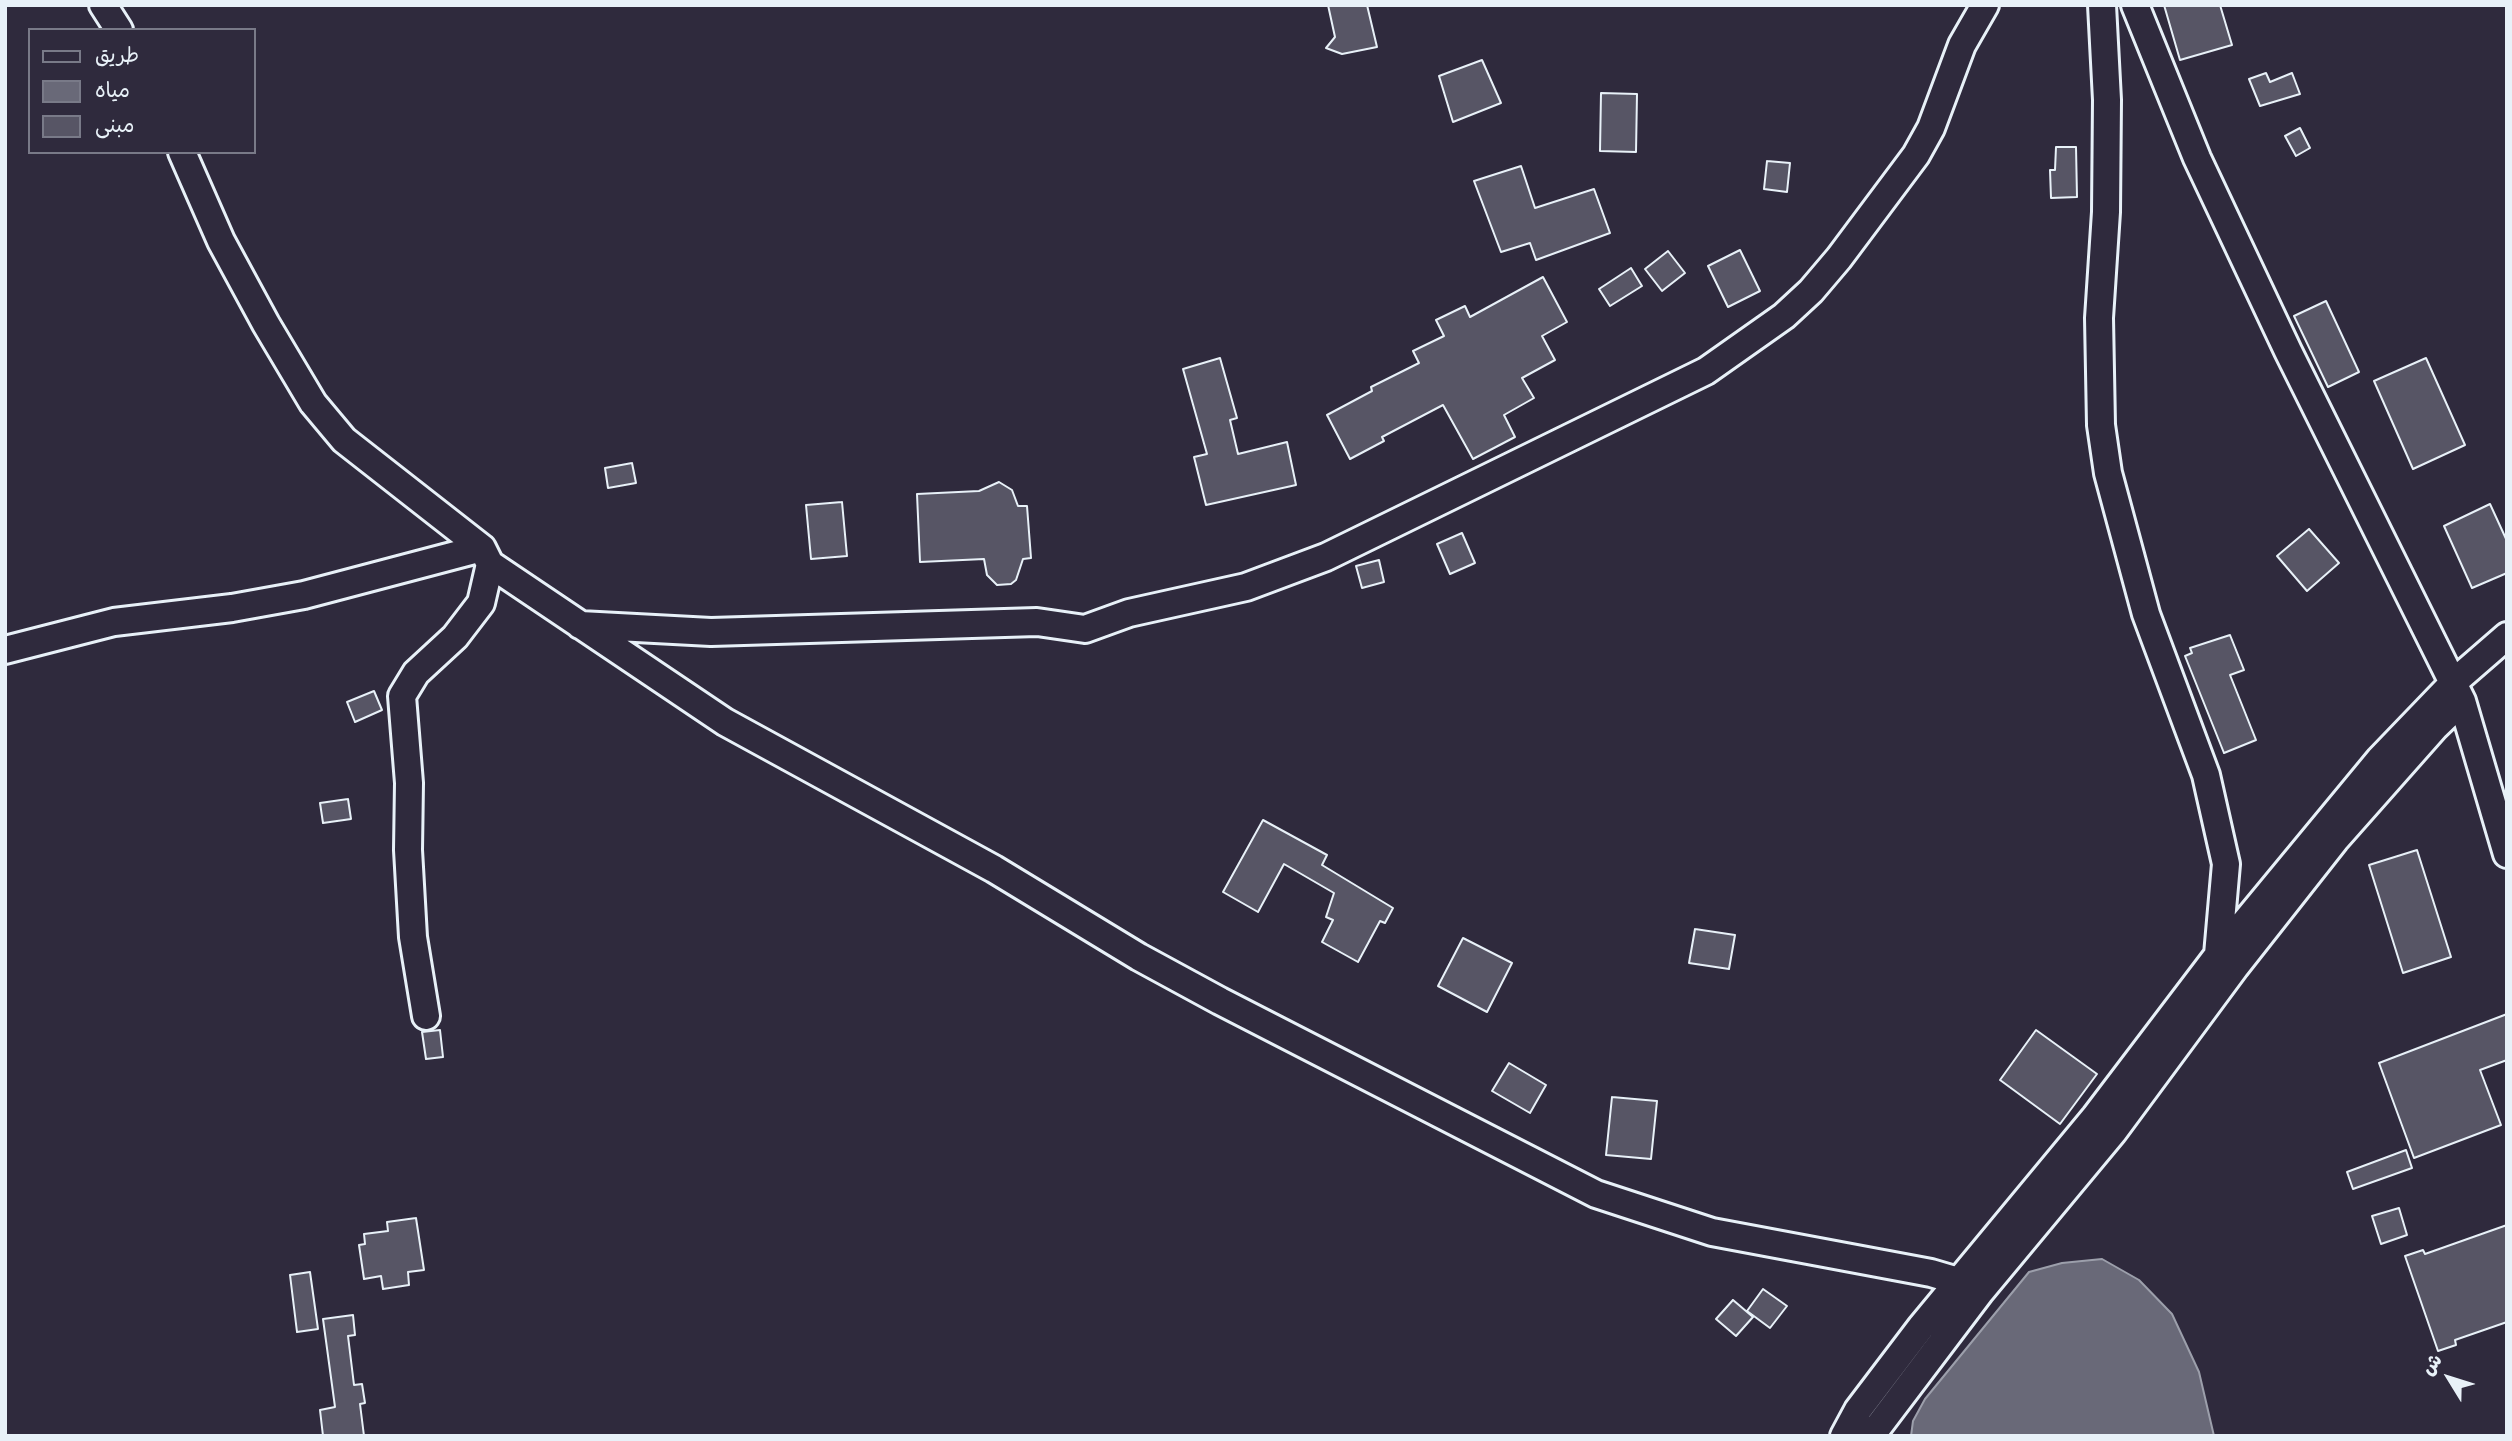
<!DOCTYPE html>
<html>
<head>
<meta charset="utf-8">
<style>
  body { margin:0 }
  #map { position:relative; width:2512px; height:1441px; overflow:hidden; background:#2f2a3d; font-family:"Balsamiq Sans","Playpen Sans Arabic",sans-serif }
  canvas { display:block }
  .frame { position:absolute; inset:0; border:7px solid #e8f1f8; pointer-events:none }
  .legend { position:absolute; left:28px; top:28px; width:228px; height:126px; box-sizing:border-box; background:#2f2a3d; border:2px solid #797a88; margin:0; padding:9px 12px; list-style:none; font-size:21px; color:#e8f1f8 }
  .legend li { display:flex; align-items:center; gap:14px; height:35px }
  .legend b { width:35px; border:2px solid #797a88 }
  .north { position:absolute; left:2414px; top:1343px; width:70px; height:70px; -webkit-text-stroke:5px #2f2a3d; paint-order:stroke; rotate:308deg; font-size:19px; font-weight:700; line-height:28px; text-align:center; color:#e8f1f8 }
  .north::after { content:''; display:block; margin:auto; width:24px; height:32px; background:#e8f1f8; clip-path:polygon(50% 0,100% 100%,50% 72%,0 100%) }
</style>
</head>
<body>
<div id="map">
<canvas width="2512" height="1441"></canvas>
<div class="frame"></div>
<ul class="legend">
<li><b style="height:9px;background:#2f2a3d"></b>طريق</li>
<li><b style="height:19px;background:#696978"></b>مياه</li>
<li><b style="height:19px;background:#575565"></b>مبنى</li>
</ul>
<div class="north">ش</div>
</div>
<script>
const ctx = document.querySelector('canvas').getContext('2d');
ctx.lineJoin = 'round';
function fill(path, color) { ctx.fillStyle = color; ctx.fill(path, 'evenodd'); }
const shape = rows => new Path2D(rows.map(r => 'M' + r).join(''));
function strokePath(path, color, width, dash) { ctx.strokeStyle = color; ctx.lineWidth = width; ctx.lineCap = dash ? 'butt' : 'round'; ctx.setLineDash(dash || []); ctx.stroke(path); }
const water = shape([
  [2102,1259,2139,1280,2172,1314,2199,1372,2214,1436,1911,1436,1913,1421,1925,1399,2029,1272,2062,1263,2102,1259]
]);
fill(water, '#696978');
strokePath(water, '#9c9fab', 2);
const building = shape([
  [1328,5,1367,5,1377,47,1342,54,1326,48,1335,37,1328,5],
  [2164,5,2220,5,2232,45,2180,60,2164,5],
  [1482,60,1501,103,1453,122,1439,76,1482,60],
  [2266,73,2270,82,2292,73,2300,94,2260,106,2249,79,2266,73],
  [1601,93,1637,94,1636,152,1600,151,1601,93],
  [2300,128,2310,148,2296,156,2285,136,2300,128],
  [2056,147,2076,147,2077,197,2051,198,2050,170,2055,170,2056,147],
  [1767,161,1790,163,1787,192,1764,189,1767,161],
  [1521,166,1535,208,1594,189,1610,233,1536,260,1530,243,1501,252,1474,181,1521,166],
  [1740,250,1760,291,1728,307,1708,266,1740,250],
  [1668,251,1685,273,1662,291,1645,269,1668,251],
  [1631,268,1642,286,1610,306,1599,289,1631,268],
  [1543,277,1567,322,1542,336,1555,360,1522,378,1534,398,1504,415,1515,437,1473,459,1443,405,1382,437,1384,441,1350,459,1327,415,1372,391,1371,387,1419,363,1413,351,1444,336,1436,320,1465,306,1470,317,1543,277],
  [2326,301,2359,372,2328,387,2294,316,2326,301],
  [1220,358,1237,418,1230,420,1238,454,1287,442,1296,485,1206,505,1194,457,1207,454,1183,369,1220,358],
  [2426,358,2465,445,2413,469,2374,381,2426,358],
  [632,463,636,483,608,488,605,468,632,463],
  [999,482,1012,490,1018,506,1027,506,1031,558,1023,559,1016,580,1011,584,997,585,987,575,984,559,920,562,917,494,979,491,999,482],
  [842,502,847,556,811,559,806,505,842,502],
  [2490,504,2507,541,2507,573,2472,588,2444,526,2490,504],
  [2309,529,2339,563,2307,591,2277,556,2309,529],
  [1462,533,1475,563,1450,574,1437,544,1462,533],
  [1379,560,1384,582,1362,588,1356,566,1379,560],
  [2230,635,2244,670,2230,675,2256,740,2224,753,2185,656,2192,653,2190,648,2230,635],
  [374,691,382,710,355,722,347,702,374,691],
  [348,799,351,819,323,823,320,803,348,799],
  [1263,820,1327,855,1322,865,1393,908,1385,923,1380,921,1358,962,1322,942,1333,920,1326,917,1334,893,1284,864,1258,912,1223,892,1263,820],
  [2417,850,2451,957,2403,973,2369,865,2417,850],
  [1695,929,1735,935,1729,969,1689,963,1695,929],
  [1463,938,1512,963,1487,1012,1438,986,1463,938],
  [2507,1014,2507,1060,2480,1070,2501,1125,2414,1158,2379,1063,2507,1014],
  [440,1030,443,1057,426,1059,422,1032,440,1030],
  [2036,1030,2097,1074,2060,1124,2000,1080,2036,1030],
  [1509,1063,1546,1085,1530,1113,1492,1091,1509,1063],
  [1612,1097,1657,1101,1651,1159,1606,1155,1612,1097],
  [2406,1150,2412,1168,2353,1189,2347,1172,2406,1150],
  [2399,1208,2407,1235,2381,1244,2372,1216,2399,1208],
  [416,1218,424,1270,408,1272,409,1285,383,1289,381,1276,364,1279,359,1245,365,1244,364,1234,388,1231,387,1222,416,1218],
  [2507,1225,2507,1322,2455,1340,2456,1345,2438,1351,2405,1256,2423,1250,2425,1254,2507,1225],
  [310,1272,318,1329,297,1332,290,1275,310,1272],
  [1763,1289,1787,1306,1770,1328,1747,1311,1763,1289],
  [1733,1300,1753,1317,1736,1336,1716,1319,1733,1300],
  [353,1315,355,1335,348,1336,354,1385,362,1384,365,1403,360,1404,364,1436,323,1436,320,1410,335,1407,323,1319,353,1315]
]);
fill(building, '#575565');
strokePath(building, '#e8f1f8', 2);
const minor = shape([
  [103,5,119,30],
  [2102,5,2107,100,2106,212,2099,318,2101,425,2108,473,2146,614,2206,775,2226,864,2218,955],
  [2135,5,2197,158,2288,351,2462,701,2507,854],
  [182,152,221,241,266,324,313,403,344,440,482,548,490,564,725,722,994,869,1139,957,1220,1001,1596,1194,1712,1232,1931,1273,1958,1281,1980,1292],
  [580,625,711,632,1037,622,1085,629,1129,613,1246,587,1326,557,1706,371,1784,316,1811,291,1839,258,1916,155,1931,128,1962,45,1985,5],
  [5,650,114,622,232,608,304,595,482,548],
  [426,1016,413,937,408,850,409,783,402,696,416,673,455,637,481,603,490,564],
  [1844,1436,1858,1410,1921,1327,2095,1117,2218,955,2380,759,2454,682,2507,636],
  [1871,1436,1980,1292,2113,1132,2235,967,2335,840,2435,727,2462,701]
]);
strokePath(minor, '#e8f1f8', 32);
strokePath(minor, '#2f2a3d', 26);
</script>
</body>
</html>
